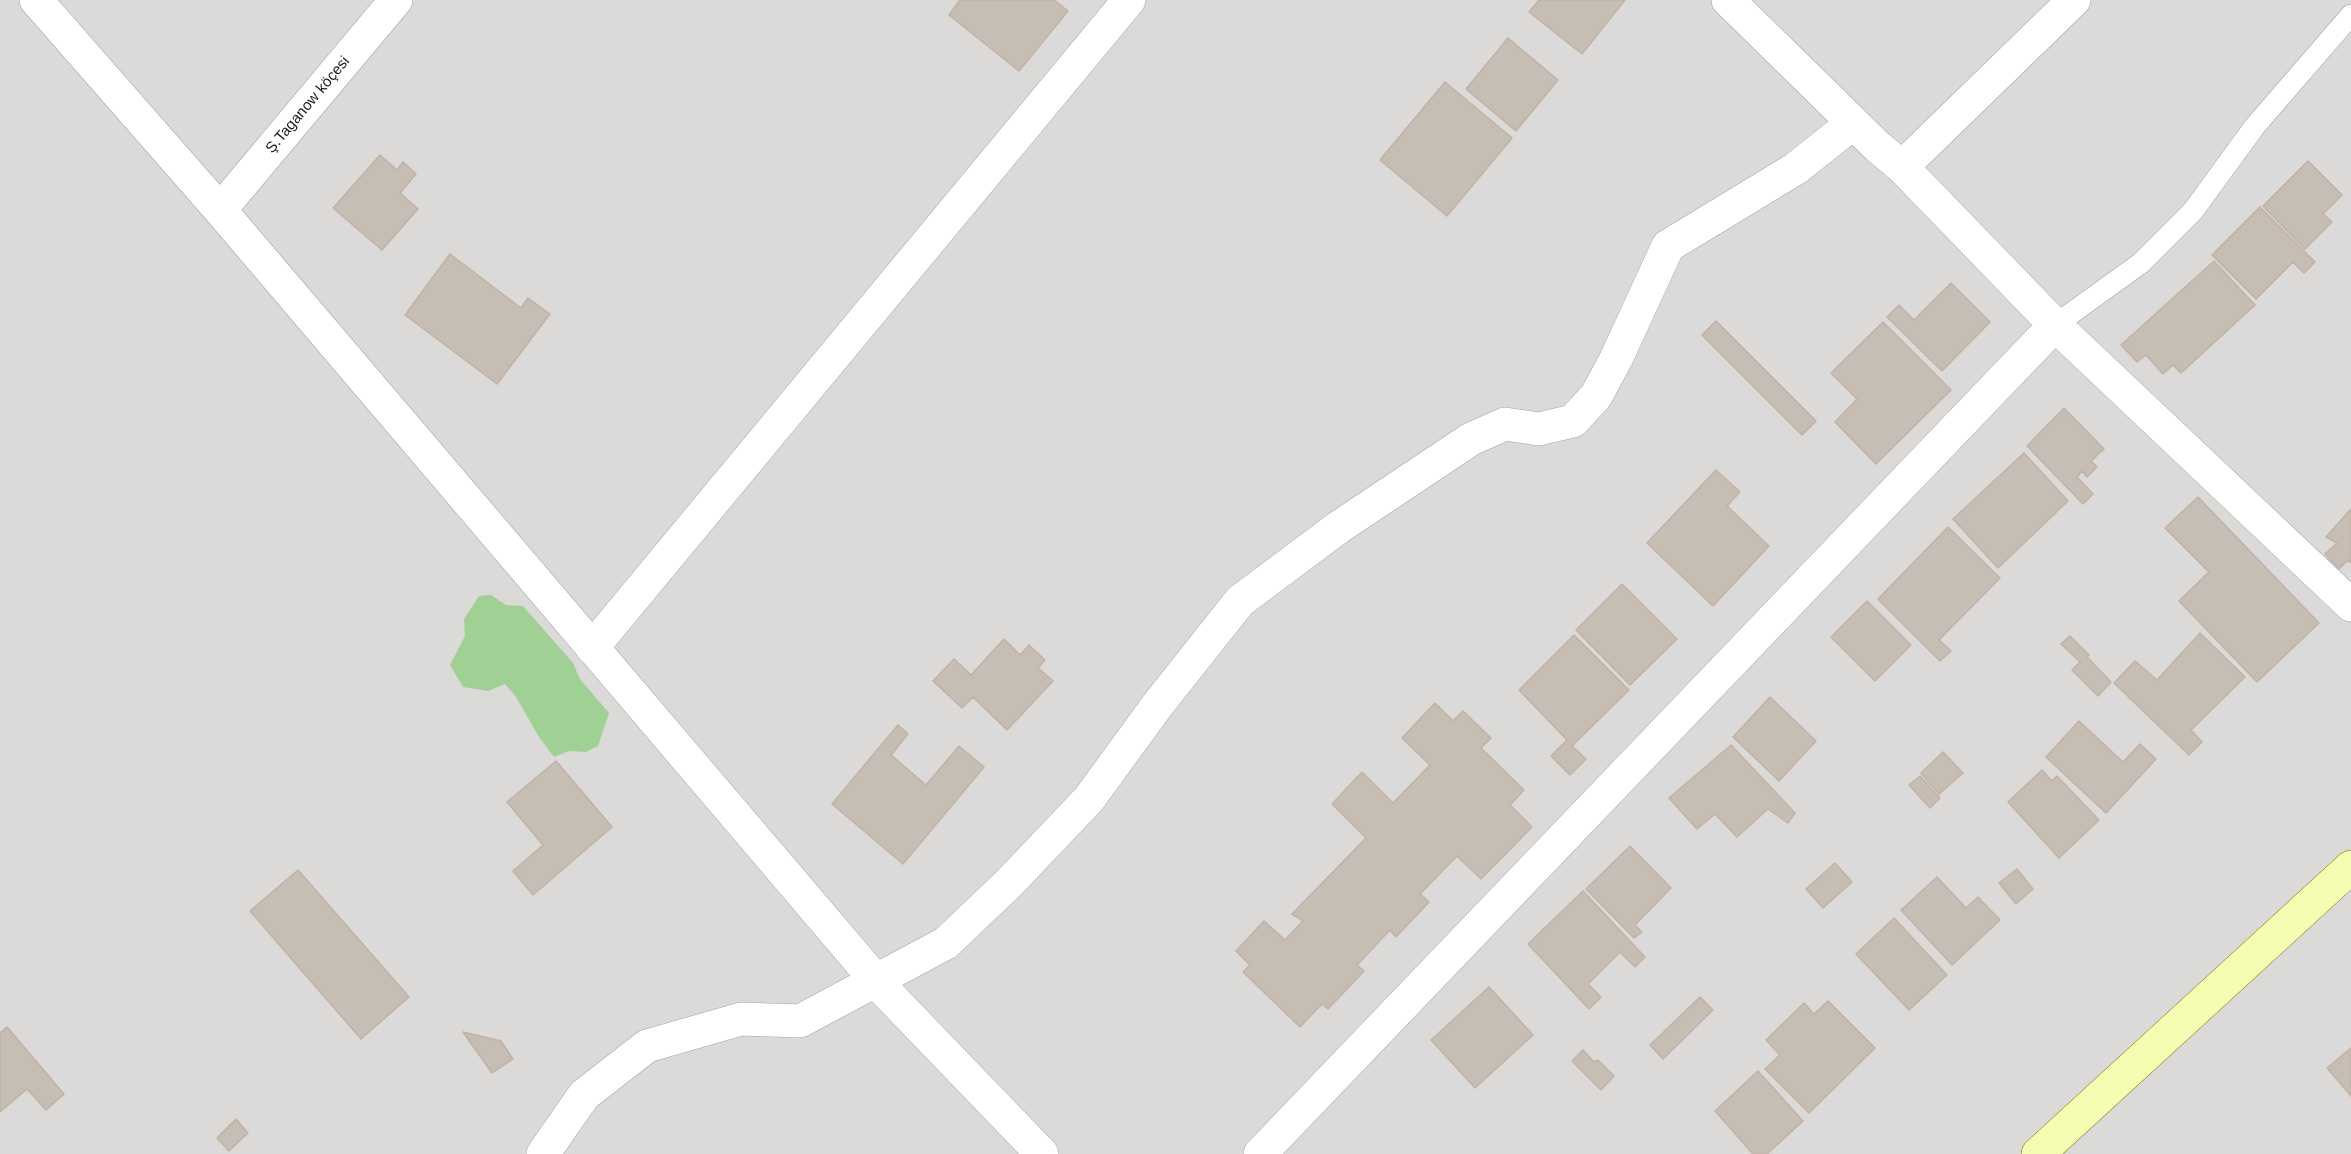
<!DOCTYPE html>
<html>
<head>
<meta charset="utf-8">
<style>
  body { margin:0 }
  canvas { display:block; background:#efebe2 }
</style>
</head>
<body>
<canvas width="2351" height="1154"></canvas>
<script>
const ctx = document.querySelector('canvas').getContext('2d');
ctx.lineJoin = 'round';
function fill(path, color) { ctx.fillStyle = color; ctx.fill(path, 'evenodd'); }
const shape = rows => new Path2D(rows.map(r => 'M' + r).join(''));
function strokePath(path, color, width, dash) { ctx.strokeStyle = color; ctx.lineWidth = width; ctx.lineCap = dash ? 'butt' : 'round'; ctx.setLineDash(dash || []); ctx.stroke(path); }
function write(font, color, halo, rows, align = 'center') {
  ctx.font = font + ' Arial,sans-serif'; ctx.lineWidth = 6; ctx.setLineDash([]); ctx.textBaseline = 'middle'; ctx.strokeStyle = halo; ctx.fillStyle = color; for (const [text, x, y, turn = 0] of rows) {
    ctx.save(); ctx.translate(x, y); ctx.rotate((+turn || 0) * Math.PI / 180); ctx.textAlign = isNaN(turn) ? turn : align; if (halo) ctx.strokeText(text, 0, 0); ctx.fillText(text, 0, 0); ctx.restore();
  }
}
fill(shape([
  [0,0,2351,0,2351,1154,0,1154]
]), '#dbdad9');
fill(shape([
  [491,595,506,605,523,606,573,663,580,679,609,713,598,746,586,752,569,751,554,757,539,737,516,697,505,684,488,691,463,687,450,665,465,636,464,619,479,596]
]), '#a1d094');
const building = shape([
  [960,0,1054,0,1068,11,1019,71,949,15,960,0],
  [1539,0,1625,0,1582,54,1529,12,1539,0],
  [1508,38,1558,80,1516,131,1466,89,1508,38],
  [1445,82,1512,138,1447,216,1380,160,1445,82],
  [380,155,397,170,403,162,416,174,400,193,418,209,382,250,333,208,380,155],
  [2308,161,2342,195,2323,214,2332,222,2305,249,2263,206,2308,161],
  [2260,207,2315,262,2304,273,2293,262,2256,299,2212,255,2260,207],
  [450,254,521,308,528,298,550,314,497,384,405,315,450,254],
  [2214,261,2255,305,2181,373,2173,365,2163,374,2146,355,2137,362,2121,345,2214,261],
  [1951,283,1990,322,1942,371,1887,317,1899,305,1914,320,1951,283],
  [1716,321,1816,421,1802,435,1702,335,1716,321],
  [1883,322,1951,390,1876,464,1835,422,1857,399,1831,373,1883,322],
  [2064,408,2104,449,2091,461,2097,467,2087,477,2082,471,2077,477,2093,494,2083,504,2027,446,2064,408],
  [2024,453,2068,501,1998,568,1953,519,2024,453],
  [1716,470,1740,492,1727,506,1769,546,1713,606,1647,543,1716,470],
  [2198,497,2319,623,2257,682,2179,601,2209,572,2165,528,2198,497],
  [2351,509,2351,563,2348,560,2339,569,2325,554,2337,543,2326,537,2351,509],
  [1948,527,2000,578,1939,640,1951,651,1940,661,1878,599,1948,527],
  [1622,584,1677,639,1630,685,1576,630,1622,584],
  [1867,601,1911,645,1875,681,1831,637,1867,601],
  [2200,633,2245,677,2191,730,2202,742,2189,755,2114,683,2135,661,2157,680,2200,633],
  [1574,635,1629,690,1572,746,1586,759,1570,775,1551,756,1567,740,1519,690,1574,635],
  [2070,636,2089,655,2087,657,2111,682,2098,696,2072,670,2080,662,2061,644,2070,636],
  [1004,639,1020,655,1029,645,1045,660,1038,668,1053,681,1007,730,973,697,962,708,933,681,954,659,971,675,1004,639],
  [1770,697,1816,741,1779,781,1733,737,1770,697],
  [1435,703,1453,721,1463,711,1491,738,1481,748,1524,790,1510,805,1532,827,1481,879,1457,856,1420,894,1429,902,1396,937,1390,930,1357,965,1364,971,1328,1009,1322,1004,1300,1027,1243,972,1250,965,1236,951,1264,921,1285,940,1303,921,1292,914,1366,838,1332,804,1362,772,1393,803,1430,765,1402,738,1435,703],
  [2079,721,2123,762,2140,744,2156,759,2106,813,2046,757,2079,721],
  [898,725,908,734,891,755,926,785,959,746,984,767,903,864,832,804,898,725],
  [1731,745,1795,813,1788,823,1768,809,1737,837,1715,814,1697,829,1669,798,1731,745],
  [1943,752,1963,773,1939,794,1921,773,1943,752],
  [556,761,612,827,533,895,513,871,543,845,507,802,556,761],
  [2042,770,2052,781,2057,776,2099,820,2059,858,2008,802,2042,770],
  [1920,776,1940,798,1930,808,1909,785,1920,776],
  [1630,846,1671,888,1635,925,1642,932,1634,938,1586,889,1630,846],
  [1835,863,1852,882,1823,908,1806,889,1835,863],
  [2017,869,2033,889,2016,904,1999,883,2017,869],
  [298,870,409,997,361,1039,250,911,298,870],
  [1937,877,1966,908,1978,897,2000,920,1952,965,1901,910,1937,877],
  [1583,891,1645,957,1635,967,1620,952,1588,984,1601,997,1589,1009,1528,944,1583,891],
  [1894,918,1947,975,1909,1010,1856,954,1894,918],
  [1489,987,1533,1035,1475,1088,1431,1040,1489,987],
  [1700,997,1713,1010,1663,1059,1650,1045,1700,997],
  [1828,1001,1875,1048,1809,1113,1765,1069,1780,1055,1766,1040,1804,1003,1814,1014,1828,1001],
  [7,1027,64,1094,46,1110,27,1089,0,1112,0,1033,7,1027],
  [463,1032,501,1041,513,1059,492,1073,463,1032],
  [2351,1048,2351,1096,2327,1068,2351,1048],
  [1583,1050,1594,1062,1598,1060,1614,1076,1601,1090,1572,1061,1583,1050],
  [1758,1071,1803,1121,1767,1154,1753,1154,1715,1111,1758,1071],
  [236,1119,248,1133,229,1151,217,1138,236,1119]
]);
fill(building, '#c6beb5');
strokePath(building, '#c1b2a3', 1.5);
const lane = shape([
  [2055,325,2141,263,2193,211,2255,126,2351,15]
]);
const street = shape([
  [36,0,220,210,885,991,1042,1154],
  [1728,0,1878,147,1902,167,2055,325,2351,605],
  [1902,167,2074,0],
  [220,210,396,0],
  [592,648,1129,0],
  [543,1154,584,1095,647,1046,741,1019,800,1021,946,943,1009,883,1089,799,1156,707,1240,601,1339,527,1471,439,1505,424,1539,429,1573,421,1596,396,1616,359,1668,246,1795,169,1853,123],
  [1260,1154,2055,325]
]);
const secondary = shape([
  [2038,1154,2351,867]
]);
strokePath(lane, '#a4a4a4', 22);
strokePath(street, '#a4a4a4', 34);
strokePath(secondary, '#627700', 34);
strokePath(lane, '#fff', 21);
strokePath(street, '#fff', 33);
strokePath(secondary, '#f4fdb1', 33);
write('15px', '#1d1d1d', '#fff', [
  ["Ş.Taganow köçesi",308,105,-50]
]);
</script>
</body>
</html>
